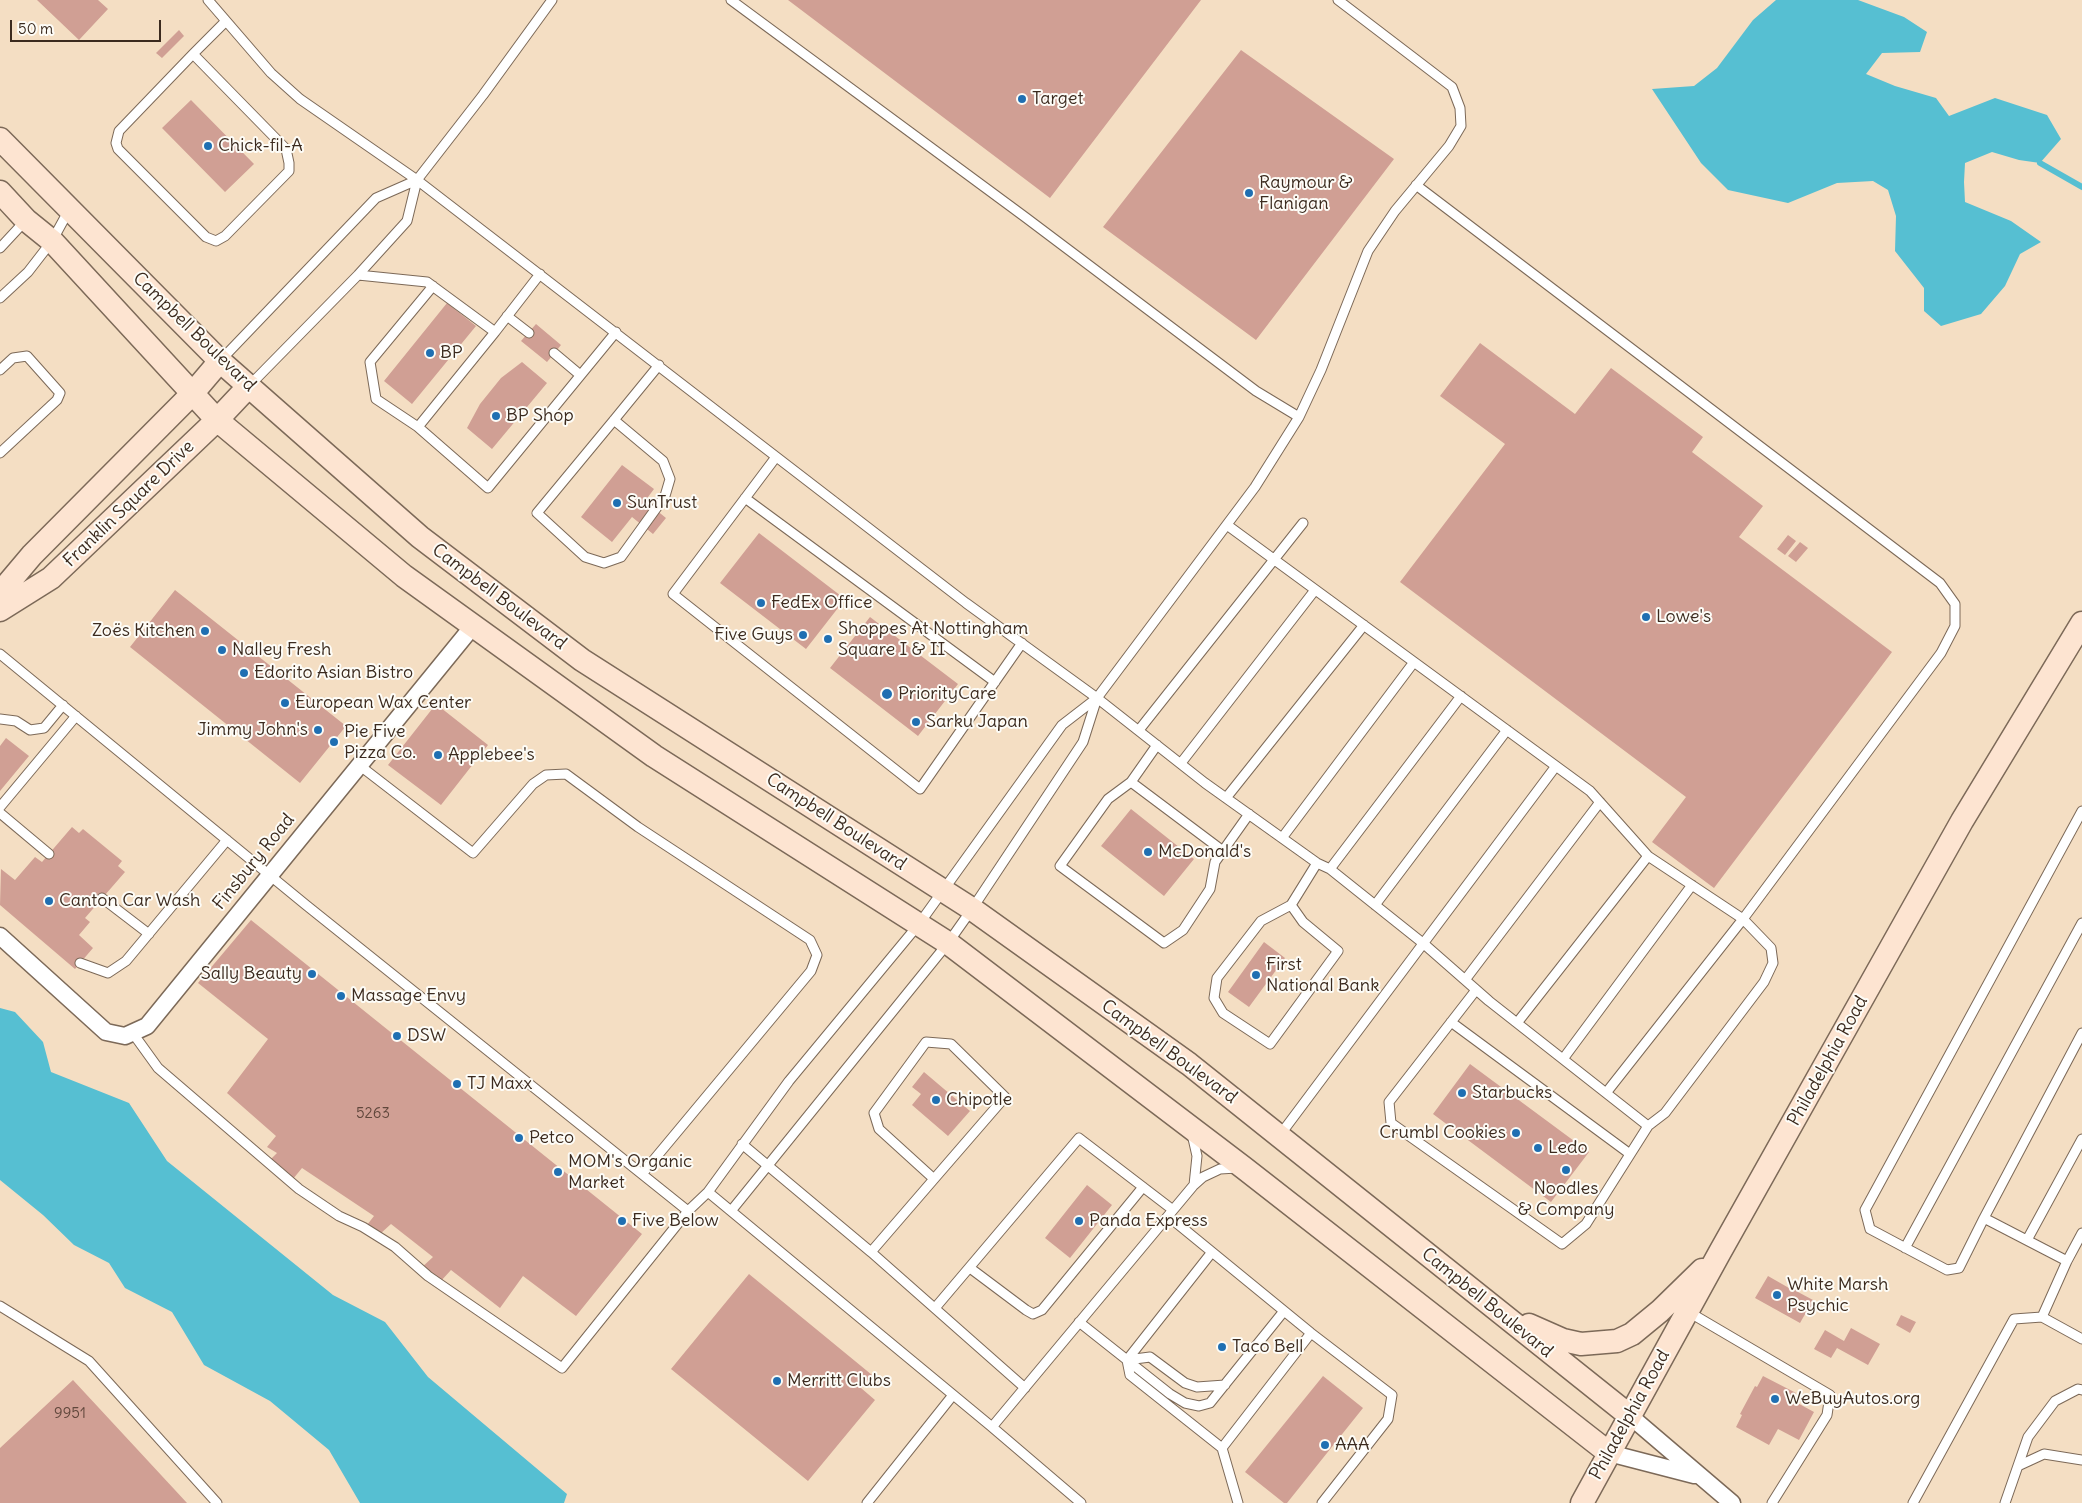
<!DOCTYPE html>
<html>
<head>
<meta charset="utf-8">
<style>
  body { margin:0 }
  #map { position:relative; width:2082px; height:1503px; overflow:hidden; background:#f4dec3; font-family:Delius,sans-serif }
  canvas { display:block }
  .scale { position:absolute; left:10px; top:20px; width:151px; height:22px; box-sizing:border-box; border:2px solid #3b2a1e; border-top:0; padding-left:6px; font-size:15px; line-height:18px; white-space:nowrap; color:#3b2a1e; -webkit-text-stroke:4px #fdfcf7; paint-order:stroke }
</style>
</head>
<body>
<div id="map">
<canvas width="2082" height="1503"></canvas>
<div class="scale">50 m</div>
</div>
<script>
const ctx = document.querySelector('canvas').getContext('2d');
ctx.lineJoin = 'round';
function fill(path, color) { ctx.fillStyle = color; ctx.fill(path, 'evenodd'); }
const shape = rows => new Path2D(rows.map(r => 'M' + r).join(''));
function strokePath(path, color, width, dash) { ctx.strokeStyle = color; ctx.lineWidth = width; ctx.lineCap = dash ? 'butt' : 'round'; ctx.setLineDash(dash || []); ctx.stroke(path); }
function write(font, color, halo, rows, align = 'center') {
  ctx.font = font + ' Delius,sans-serif'; ctx.lineWidth = 4; ctx.setLineDash([]); ctx.textBaseline = 'middle'; ctx.strokeStyle = halo; ctx.fillStyle = color; for (const [text, x, y, turn = 0] of rows) {
    ctx.save(); ctx.translate(x, y); ctx.rotate((+turn || 0) * Math.PI / 180); ctx.textAlign = isNaN(turn) ? turn : align; if (halo) ctx.strokeText(text, 0, 0); ctx.fillText(text, 0, 0); ctx.restore();
  }
}
fill(shape([
  [1776,0,1858,0,1904,17,1927,32,1920,52,1882,53,1866,74,1895,86,1936,98,1949,116,1995,98,2047,115,2061,139,2040,163,2019,160,1992,152,1965,163,1964,182,1965,202,2011,221,2041,242,2020,254,2005,286,1981,314,1941,326,1924,311,1924,288,1895,251,1896,216,1888,190,1873,181,1837,183,1788,203,1728,190,1701,163,1652,89,1694,86,1717,68,1753,20],
  [0,1008,15,1012,43,1042,51,1072,129,1103,167,1161,333,1295,385,1322,428,1377,567,1494,564,1503,360,1503,329,1450,270,1401,204,1365,172,1312,125,1288,109,1263,74,1245,43,1215,0,1180]
]), '#56bfd2');
strokePath(shape([
  [2040,163,2082,187]
]), '#56bfd2', 6);
fill(shape([
  [37,0,98,0,108,9,79,40],
  [788,0,1201,0,1050,198],
  [179,30,184,36,162,58,156,53],
  [1241,50,1394,159,1256,340,1103,227],
  [191,100,254,164,225,192,162,128],
  [447,303,476,326,412,404,384,381],
  [536,324,561,345,547,362,521,341],
  [1480,343,1575,414,1611,368,1703,437,1692,452,1763,506,1739,537,1892,652,1714,888,1652,842,1686,797,1400,582,1505,444,1440,396],
  [522,362,547,383,492,449,467,428,480,404,501,378],
  [622,465,654,489,642,505,645,501,666,518,653,534,632,517,612,542,581,517],
  [759,533,845,599,806,649,720,583],
  [1788,535,1796,541,1785,555,1777,549],
  [1800,542,1808,548,1796,562,1788,556],
  [175,590,346,726,300,783,130,647],
  [870,617,958,684,918,736,830,668],
  [436,704,488,745,441,805,388,765],
  [6,738,29,756,0,791,0,746],
  [1131,809,1194,859,1164,896,1101,846],
  [72,827,79,833,83,829,122,861,118,866,125,872,85,918,90,922,79,935,93,948,75,969,0,905,1,869,15,880,35,857,42,862],
  [251,920,642,1234,576,1316,523,1276,500,1308,451,1270,440,1282,420,1269,433,1257,391,1224,380,1234,367,1225,374,1216,302,1168,293,1179,269,1161,277,1153,267,1147,276,1136,227,1093,268,1039,198,983],
  [1264,942,1285,958,1249,1007,1228,992],
  [1470,1064,1589,1152,1551,1202,1433,1114],
  [924,1072,970,1111,948,1136,912,1105,921,1094,912,1087],
  [1087,1185,1112,1205,1070,1258,1045,1238],
  [749,1274,872,1375,861,1388,875,1400,808,1481,671,1369],
  [1768,1276,1789,1288,1790,1286,1799,1290,1798,1292,1813,1300,1811,1303,1814,1305,1810,1310,1808,1309,1800,1323,1755,1298],
  [1901,1315,1916,1322,1910,1333,1896,1325],
  [1851,1328,1880,1344,1868,1365,1837,1348,1831,1358,1814,1349,1825,1330,1844,1341],
  [1323,1376,1363,1408,1287,1503,1284,1503,1245,1472],
  [1763,1376,1796,1393,1792,1400,1814,1412,1799,1440,1778,1429,1769,1445,1736,1427,1742,1415,1740,1414,1755,1386,1757,1387],
  [73,1380,187,1503,0,1503,0,1448]
]), '#d09f94');
const lane = shape([
  [208,0,271,73,300,99,417,180,966,603,1097,698,1205,783,1317,863,1330,869,1424,944,1489,1001,1648,1126],
  [731,0,1025,217,1256,391,1299,417],
  [193,54,286,149,289,163,289,171,225,236,216,241,206,237,118,149,116,143,119,131,193,54,226,21],
  [0,248,26,220],
  [358,275,427,282,495,332,540,274],
  [0,298,28,272,52,241,69,210],
  [507,316,529,333],
  [495,332,418,427,488,488,616,332],
  [554,353,579,374],
  [220,361,376,198,417,180],
  [0,370,13,358,27,356,60,393,57,400,0,453],
  [249,386,358,275,407,221,417,180,483,95,552,0],
  [614,420,663,461,670,479,665,496,621,557,604,563,585,557,537,513,614,420,659,365],
  [418,427,376,399,370,362,433,286],
  [776,457,673,594,920,789,1022,643],
  [745,498,995,682],
  [1227,525,1590,791,1648,856,1743,919,1941,653,1955,626,1955,604,1940,583,1416,185],
  [0,654,306,905,688,1211],
  [0,719,16,721,30,730,44,728,63,705],
  [1139,730,1303,523],
  [1157,745,1131,782,1108,799,1060,866,1164,943,1183,930,1210,889,1215,862,1249,814],
  [1181,763,1315,590],
  [359,765,473,853,533,784,546,775,566,774,638,827,810,940,817,955,811,971,642,1174],
  [1131,782,1223,851],
  [1226,798,1364,625],
  [0,807,76,716],
  [0,813,49,854],
  [1282,838,1414,662],
  [1330,869,1461,696],
  [102,898,149,934],
  [1291,905,1303,922,1338,951,1270,1044,1223,1013,1214,998,1217,978,1261,921,1291,905,1317,863],
  [1375,905,1507,730],
  [80,963,108,973,126,961,227,840],
  [1465,980,1600,802],
  [1476,990,1389,1102,1391,1123,1562,1244,1586,1224,1648,1126,1665,1113,1764,982,1773,963,1771,948,1743,919,1606,1093],
  [1451,1022,1630,1154],
  [1517,1023,1648,856],
  [132,1032,158,1068,299,1189,339,1216,363,1227,395,1247,428,1276,562,1368,688,1211,708,1192,992,1427,1193,1186,1203,1177,1220,1169,1237,1168],
  [1563,1059,1692,885],
  [1192,1134,1197,1156,1194,1185],
  [1280,1135,1556,766],
  [742,1144,871,1252,1025,1388],
  [708,1192,789,1081,919,924,1062,725,1097,698,1255,487,1299,417,1321,370,1368,251,1395,211,1449,146,1461,126,1460,108,1452,87,1338,0],
  [731,1211,948,943,972,909,1083,742,1097,698],
  [1168,1216,1311,1333,1392,1395,1388,1419,1322,1503],
  [1984,1218,2082,1033],
  [2027,1240,2082,1139],
  [1905,1248,2082,923],
  [871,1252,934,1179,1005,1097,951,1044,926,1042,874,1113,879,1129,934,1179],
  [2067,1261,2082,1233],
  [970,1268,1026,1310,1033,1314,1042,1310,1143,1187],
  [0,1306,89,1361,217,1503],
  [935,1308,1079,1138,1173,1210],
  [1687,1311,1830,1395,1827,1415,1772,1503],
  [2042,1317,2082,1339],
  [1079,1322,1170,1394,1185,1403,1199,1406,1210,1403,1284,1311],
  [1127,1360,1130,1375,1222,1448,1238,1503],
  [1127,1360,1212,1252],
  [1127,1360,1150,1357,1185,1383,1197,1387,1225,1385],
  [992,1427,1081,1503],
  [1222,1448,1311,1333],
  [2018,1466,2044,1454,2082,1460],
  [867,1503,953,1395],
  [1913,1503,2014,1319,2042,1317,2067,1261,1984,1218,1959,1268,1947,1270,1870,1229,1865,1210,2082,811],
  [2005,1503,2028,1437,2055,1401,2078,1389,2082,1390]
]);
const street = shape([
  [0,936,106,1032,125,1036,147,1026,473,626],
  [1630,1416,1732,1503],
  [1609,1453,1694,1475]
]);
const secondary = shape([
  [0,139,220,361,420,537,582,660,972,909,1189,1064,1630,1416],
  [0,192,26,220,52,241,217,420,404,576,654,756,948,943,1244,1168,1609,1453],
  [0,593,32,555,192,394,220,361],
  [0,610,51,578,217,420,249,386],
  [1529,1325,1563,1340,1581,1344,1617,1341,1632,1334,1660,1311,1702,1270],
  [1582,1503,1720,1252,1962,821,2082,623]
]);
strokePath(lane, '#7c6958', 11);
strokePath(street, '#7c6958', 19);
strokePath(secondary, '#7c6958', 25);
strokePath(lane, '#fff', 9);
strokePath(street, '#fff', 16);
strokePath(secondary, '#fde4d1', 22);
for (const [x, y, r, color] of [
  [1022,99,5,"#1f6fb2"],
  [208,146,5,"#1f6fb2"],
  [1249,193,5,"#1f6fb2"],
  [430,353,5,"#1f6fb2"],
  [496,416,5,"#1f6fb2"],
  [617,503,5,"#1f6fb2"],
  [761,603,5,"#1f6fb2"],
  [1646,617,5,"#1f6fb2"],
  [205,631,5,"#1f6fb2"],
  [803,635,5,"#1f6fb2"],
  [828,639,5,"#1f6fb2"],
  [222,650,5,"#1f6fb2"],
  [244,673,5,"#1f6fb2"],
  [887,694,6,"#1f6fb2"],
  [285,703,5,"#1f6fb2"],
  [916,722,5,"#1f6fb2"],
  [318,730,5,"#1f6fb2"],
  [334,742,5,"#1f6fb2"],
  [438,755,5,"#1f6fb2"],
  [1148,852,5,"#1f6fb2"],
  [49,901,5,"#1f6fb2"],
  [312,974,5,"#1f6fb2"],
  [1256,975,5,"#1f6fb2"],
  [341,996,5,"#1f6fb2"],
  [397,1036,5,"#1f6fb2"],
  [457,1084,5,"#1f6fb2"],
  [1462,1093,5,"#1f6fb2"],
  [936,1100,5,"#1f6fb2"],
  [1516,1133,5,"#1f6fb2"],
  [519,1138,5,"#1f6fb2"],
  [1538,1148,5,"#1f6fb2"],
  [1566,1170,5,"#1f6fb2"],
  [558,1172,5,"#1f6fb2"],
  [622,1221,5,"#1f6fb2"],
  [1079,1221,5,"#1f6fb2"],
  [1777,1295,5,"#1f6fb2"],
  [1222,1347,5,"#1f6fb2"],
  [777,1381,5,"#1f6fb2"],
  [1775,1399,5,"#1f6fb2"],
  [1325,1445,5,"#1f6fb2"]
]) { const dot = new Path2D(); dot.arc(x, y, r, 0, 2 * Math.PI); ctx.fillStyle = color; ctx.fill(dot); strokePath(dot, '#fdfcf7', 2); }
write('15px', '#60473c', null, [
  ["5263",373,1114],
  ["9951",70,1414]
]);
write('18px', '#3b2a1e', '#fdfcf7', [
  ["Target",1032,99],
  ["Chick-fil-A",218,146],
  ["Raymour &",1259,183],
  ["Flanigan",1259,204],
  ["BP",440,353],
  ["BP Shop",506,416],
  ["SunTrust",627,503],
  ["FedEx Office",771,603],
  ["Lowe's",1656,617],
  ["Shoppes At Nottingham",838,629],
  ["Square I & II",838,650],
  ["Zoës Kitchen",195,631,"right"],
  ["Five Guys",793,635,"right"],
  ["Nalley Fresh",232,650],
  ["Edorito Asian Bistro",254,673],
  ["PriorityCare",898,694],
  ["European Wax Center",295,703],
  ["Sarku Japan",926,722],
  ["Jimmy John's",308,730,"right"],
  ["Pie Five",344,732],
  ["Pizza Co.",344,753],
  ["Applebee's",448,755],
  ["McDonald's",1158,852],
  ["Canton Car Wash",59,901],
  ["First",1266,965],
  ["National Bank",1266,986],
  ["Sally Beauty",302,974,"right"],
  ["Massage Envy",351,996],
  ["DSW",407,1036],
  ["TJ Maxx",467,1084],
  ["Starbucks",1472,1093],
  ["Chipotle",946,1100],
  ["Crumbl Cookies",1506,1133,"right"],
  ["Petco",529,1138],
  ["Ledo",1548,1148],
  ["MOM's Organic",568,1162],
  ["Market",568,1183],
  ["Noodles",1566,1189,"center"],
  ["& Company",1566,1210,"center"],
  ["Five Below",632,1221],
  ["Panda Express",1089,1221],
  ["White Marsh",1787,1285],
  ["Psychic",1787,1306],
  ["Taco Bell",1232,1347],
  ["Merritt Clubs",787,1381],
  ["WeBuyAutos.org",1785,1399],
  ["AAA",1335,1445]
], 'left');
write('18px', '#3b2a1e', '#fdfcf7', [
  ["Campbell Boulevard",194,332,44],
  ["Franklin Square Drive",129,504,-44],
  ["Campbell Boulevard",499,597,37],
  ["Campbell Boulevard",836,822,33],
  ["Finsbury Road",254,862,-51],
  ["Campbell Boulevard",1169,1052,36],
  ["Philadelphia Road",1828,1061,-61],
  ["Campbell Boulevard",1487,1303,39],
  ["Philadelphia Road",1630,1415,-61]
]);
</script>
</body>
</html>
